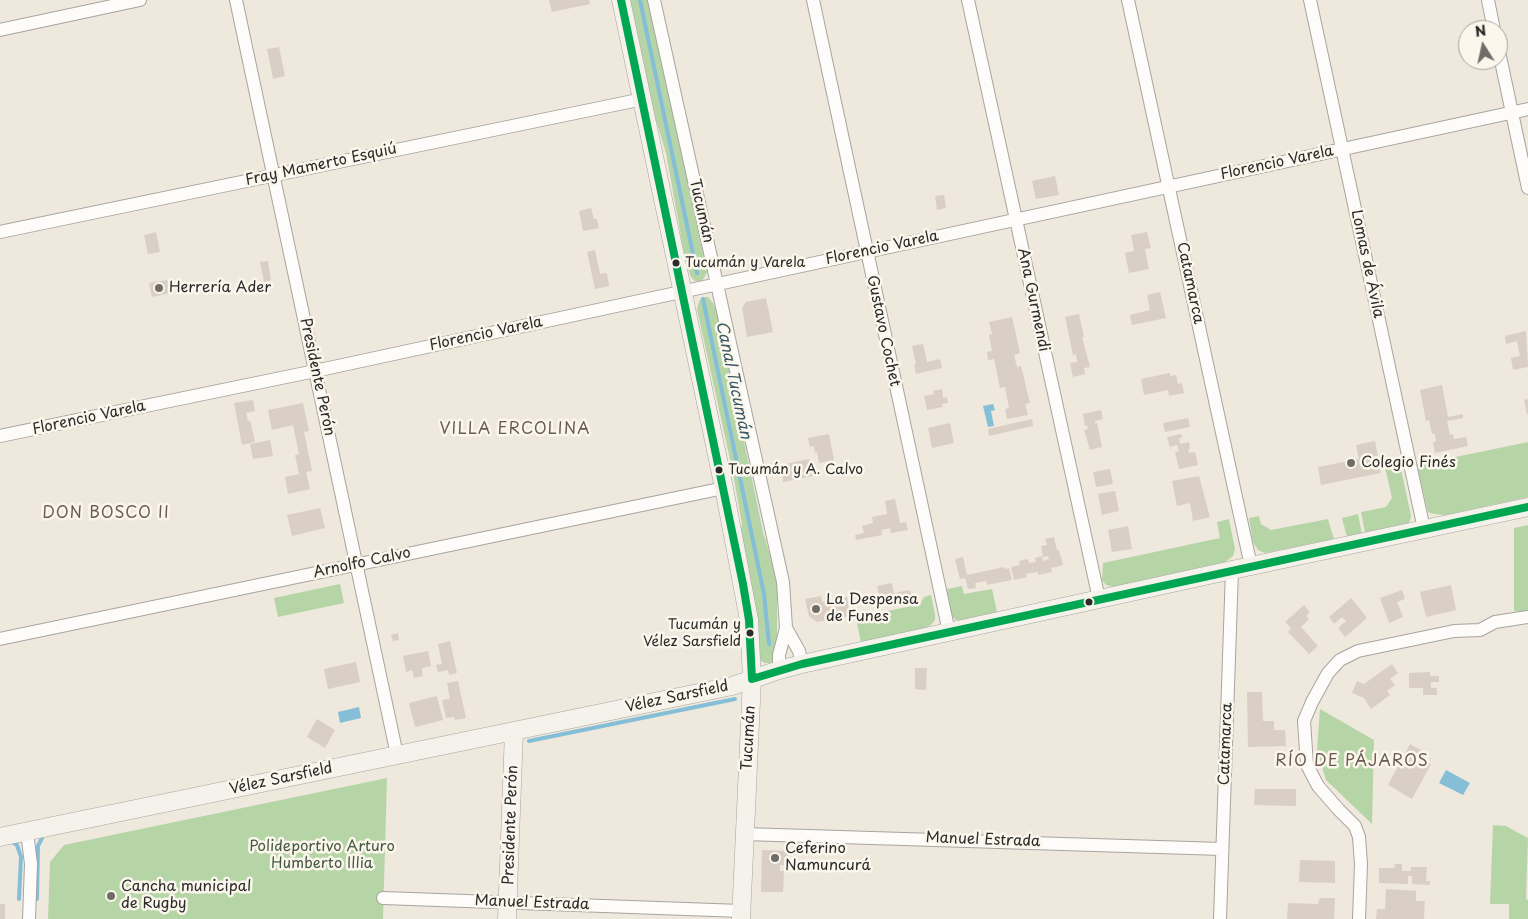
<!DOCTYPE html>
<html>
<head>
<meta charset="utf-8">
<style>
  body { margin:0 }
  #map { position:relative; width:1528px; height:919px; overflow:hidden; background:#efe8dd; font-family:"Playpen Sans",sans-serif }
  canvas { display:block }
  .north { position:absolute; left:1458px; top:20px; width:50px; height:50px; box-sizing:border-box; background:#fbf7ec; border:1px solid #a8a59f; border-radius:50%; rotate:350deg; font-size:14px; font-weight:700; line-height:20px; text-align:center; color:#2b2b2b }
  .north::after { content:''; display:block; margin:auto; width:18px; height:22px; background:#706d69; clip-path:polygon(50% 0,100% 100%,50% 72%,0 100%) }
</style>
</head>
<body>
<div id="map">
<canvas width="1528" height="919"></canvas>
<div class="north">N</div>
</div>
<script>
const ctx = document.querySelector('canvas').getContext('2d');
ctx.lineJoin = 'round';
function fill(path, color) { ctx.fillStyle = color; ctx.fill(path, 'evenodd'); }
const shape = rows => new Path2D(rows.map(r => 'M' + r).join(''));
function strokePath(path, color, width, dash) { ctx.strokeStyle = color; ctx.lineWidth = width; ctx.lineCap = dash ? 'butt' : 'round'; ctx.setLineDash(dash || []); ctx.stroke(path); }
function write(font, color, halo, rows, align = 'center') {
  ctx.font = font + ' "Playpen Sans",sans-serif'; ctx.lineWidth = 5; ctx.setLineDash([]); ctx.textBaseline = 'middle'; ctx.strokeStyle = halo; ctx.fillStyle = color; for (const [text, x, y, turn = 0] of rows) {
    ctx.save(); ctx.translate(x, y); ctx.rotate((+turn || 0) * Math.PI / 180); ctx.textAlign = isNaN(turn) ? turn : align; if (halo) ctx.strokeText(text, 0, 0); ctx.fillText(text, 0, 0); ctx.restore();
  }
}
fill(shape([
  [629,0,648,0,707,272,702,282,695,281,691,277,686,264,666,153,651,104],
  [703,297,708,297,713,303,717,312,763,532,777,578,777,648,775,660,771,663,765,663,761,661,759,654,740,534,742,524,733,473,697,309,699,301],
  [1528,442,1528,497,1446,515,1434,514,1428,512,1417,465],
  [1400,464,1411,516,1410,521,1406,525,1365,533,1361,512,1386,507,1392,498,1385,467],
  [1358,514,1362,534,1347,537,1342,518],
  [1259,516,1261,524,1271,530,1328,519,1334,539,1265,553,1258,550,1253,542,1249,518],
  [1229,519,1235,549,1233,556,1225,562,1114,587,1106,585,1102,580,1103,563,1220,538,1217,522],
  [1528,525,1528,612,1514,611,1514,528],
  [340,584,344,603,278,617,274,598],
  [962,586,964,594,992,589,997,612,963,620,956,620,952,616,947,589],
  [931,595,935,614,935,620,931,625,920,630,861,643,856,618,920,604,924,597],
  [1320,709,1374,740,1372,824,1326,780,1317,750],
  [387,778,383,919,48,919,50,862,64,845],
  [1493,825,1506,826,1528,838,1526,899,1528,900,1528,919,1509,919,1509,904,1490,904]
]), '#b6d5a7');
fill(shape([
  [993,404,995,410,991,411,994,426,988,427,983,406],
  [359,707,361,718,340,723,338,712],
  [1446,770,1470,783,1463,795,1439,783]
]), '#85bfd7');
strokePath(shape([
  [640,0,697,273],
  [703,299,764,594,769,644],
  [529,741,735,699],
  [10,841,17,845,21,857,19,899],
  [37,899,38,846,42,838]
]), '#85bfd7', 4);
fill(shape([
  [549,0,589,0,590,4,552,12],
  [279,47,285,76,273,79,267,49],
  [1055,176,1059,195,1036,199,1032,181],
  [944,195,946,208,937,210,935,196],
  [591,208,594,219,597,219,599,228,583,231,579,211],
  [156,232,160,252,148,254,144,235],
  [1147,232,1151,248,1145,249,1149,269,1129,273,1125,253,1134,251,1131,235],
  [595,250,600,274,607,273,609,286,595,289,587,252],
  [268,261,271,280,264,282,260,262],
  [167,280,170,293,152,297,149,283],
  [1160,292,1166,318,1132,325,1130,315,1150,310,1147,295],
  [766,298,773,332,747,337,742,308,746,302],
  [1079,314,1084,337,1082,337,1090,367,1084,368,1085,374,1073,377,1070,363,1077,362,1076,354,1073,355,1065,317],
  [1012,317,1020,353,1014,355,1017,367,1021,366,1030,403,1025,404,1028,415,1007,419,1005,409,1009,408,1005,387,1000,388,994,359,988,360,987,352,992,351,989,335,992,334,989,322],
  [1526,331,1528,367,1513,370,1511,358,1520,356,1517,341,1506,344,1505,336],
  [923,344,927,362,940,359,942,368,916,374,914,364,916,364,912,346],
  [1170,373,1170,376,1176,375,1178,384,1182,383,1184,393,1169,396,1168,390,1144,395,1141,379],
  [1442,385,1448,417,1463,414,1463,418,1447,421,1450,435,1453,434,1454,439,1466,437,1468,446,1435,453,1433,442,1436,442,1435,434,1432,434,1429,420,1426,421,1420,390],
  [942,389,943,398,947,397,948,403,942,404,943,407,927,410,924,396,934,394,933,391],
  [1528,399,1528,414,1527,414,1524,400],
  [253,400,255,411,246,413,248,421,250,420,255,442,242,445,234,403],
  [303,403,309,431,304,432,312,471,306,472,310,489,288,494,285,477,299,474,295,455,299,454,293,425,272,430,268,410],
  [1101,410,1103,419,1095,421,1095,424,1097,423,1102,447,1090,450,1084,430,1088,429,1087,425,1085,426,1083,414],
  [1188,418,1190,427,1165,432,1163,423],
  [1032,419,1033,426,989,436,988,429],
  [950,423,954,443,932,448,928,428],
  [829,434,834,460,819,463,817,452,815,453,814,446,810,447,808,438],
  [1181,434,1182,438,1179,438,1180,444,1189,442,1190,449,1188,450,1189,453,1195,452,1198,465,1179,469,1175,452,1179,451,1177,445,1170,447,1167,437],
  [270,440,273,456,253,459,250,444],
  [1375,441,1381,473,1321,485,1318,467,1359,459,1356,445],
  [809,459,813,476,783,482,781,465],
  [1110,469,1113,484,1096,487,1093,472],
  [1199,476,1210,517,1193,521,1190,503,1177,506,1172,481],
  [1115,491,1119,511,1102,515,1098,494],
  [895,499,900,523,906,522,908,530,891,533,890,528,881,530,882,535,856,540,855,535,864,533,862,526,873,523,872,517,887,514,885,501],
  [320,508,325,528,292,536,287,515],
  [1128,526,1132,549,1112,552,1108,530],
  [1054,537,1057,550,1059,550,1063,565,1051,568,1052,572,1038,575,1038,572,1026,574,1027,577,1014,580,1011,567,1020,565,1019,561,1028,559,1029,563,1036,562,1035,558,1042,556,1043,561,1049,559,1048,556,1043,557,1041,546,1047,545,1045,539],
  [963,557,967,575,1004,567,1005,569,1009,568,1012,580,987,585,986,581,975,583,976,588,968,589,965,578,960,579,955,559],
  [892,583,894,593,910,590,912,599,884,604,882,597,879,597,877,586],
  [1451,585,1456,610,1426,617,1420,592],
  [1402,590,1405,599,1397,602,1403,617,1389,623,1380,598],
  [821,596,822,602,847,597,850,616,817,622,809,616,805,599],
  [1351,598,1367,618,1345,637,1338,628,1346,621,1342,617,1334,624,1329,617],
  [1304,605,1310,612,1306,616,1309,619,1301,627,1318,646,1309,654,1288,632,1291,628,1285,622],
  [398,633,399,640,393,641,391,635],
  [450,641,457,673,449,675,448,670,438,672,436,665,442,664,438,644],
  [428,651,431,666,422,668,423,676,414,678,412,670,406,672,403,656],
  [356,662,360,682,328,689,324,669],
  [1392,664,1398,673,1390,679,1395,685,1387,691,1390,695,1371,709,1364,698,1352,693,1357,681,1364,684],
  [915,668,927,668,926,690,915,689],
  [1430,672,1430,676,1439,676,1439,682,1431,682,1431,688,1437,688,1437,695,1423,695,1423,688,1409,688,1409,673],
  [458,681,466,718,455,720,454,717,446,718,442,700,450,699,447,683],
  [1247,692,1262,692,1263,721,1274,721,1274,730,1285,730,1286,746,1248,747],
  [437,696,443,720,415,727,409,703],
  [317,719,335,730,325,748,307,737],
  [1410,744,1424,752,1420,759,1431,764,1412,799,1388,785],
  [1255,789,1296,789,1296,806,1254,805],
  [762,850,788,851,788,865,780,865,780,871,784,871,783,892,761,892],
  [1300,860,1335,861,1335,883,1299,882],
  [1395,864,1402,864,1402,871,1411,871,1411,867,1427,867,1426,881,1430,881,1430,885,1412,884,1412,876,1408,876,1408,884,1379,883,1379,868,1394,868],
  [1386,889,1416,891,1416,901,1425,901,1424,919,1376,919,1377,909,1385,909],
  [1320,898,1335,898,1334,919,1287,919,1288,903,1318,904],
  [0,904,5,904,5,919,0,919]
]), '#dacfc4');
const street = shape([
  [236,0,397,755],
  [654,0,783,582,786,628,779,655,779,670],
  [813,0,949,632],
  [968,0,1099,599],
  [1128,0,1251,566],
  [1310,0,1424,529],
  [1488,0,1494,30],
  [0,30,140,0],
  [1498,47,1528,188],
  [0,232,643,99],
  [0,436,315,371,1528,109],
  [786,628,799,651,802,664],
  [0,639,724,488],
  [27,832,31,864,29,919],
  [744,834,1222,849],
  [383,898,741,911],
  [1220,919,1232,570],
  [1359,919,1361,864,1359,837,1355,826,1339,810,1318,786,1307,765,1304,721,1312,702,1328,673,1340,660,1358,651,1454,631,1480,630,1495,622,1528,617]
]);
const secondary = shape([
  [621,0,724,488,749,620,752,679,741,919],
  [0,837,732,686,779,670,802,664,1232,570,1528,507],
  [507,919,514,731]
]);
strokePath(street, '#a8a49e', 14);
strokePath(secondary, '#a8a49e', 19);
strokePath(street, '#fdfcfa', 12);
strokePath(secondary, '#f5f1eb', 18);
strokePath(shape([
  [621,0,743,584,749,620,752,679,802,664,1528,507]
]), '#00a651', 8);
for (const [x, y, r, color] of [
  [676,263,4.5,"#2b2b2b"],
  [159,288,5,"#706d69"],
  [1351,463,5,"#706d69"],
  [719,470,4.5,"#2b2b2b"],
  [1089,602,4.5,"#2b2b2b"],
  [816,609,5,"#706d69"],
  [750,633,4.5,"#2b2b2b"],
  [775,858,5,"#706d69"],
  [111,896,5,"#706d69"]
]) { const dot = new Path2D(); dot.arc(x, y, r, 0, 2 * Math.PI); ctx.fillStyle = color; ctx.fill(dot); strokePath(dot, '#fbf7ec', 2); }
write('14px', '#2b2b2b', '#fbf7ec', [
  ["Tucumán y Varela",685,263],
  ["Tucumán y A. Calvo",728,470],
  ["Tucumán y",741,625,"right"],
  ["Vélez Sarsfield",741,642,"right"]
], 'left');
write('15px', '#2b2b2b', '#fbf7ec', [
  ["Florencio Varela",1277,163,-12],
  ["Fray Mamerto Esquiú",321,165,-12],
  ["Tucumán",701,211,77],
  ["Florencio Varela",882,248,-12],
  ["Lomas de Ávila",1367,264,78],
  ["Catamarca",1190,283,78],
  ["Ana Gurmendi",1033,300,78],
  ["Gustavo Cochet",883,331,78],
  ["Florencio Varela",486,334,-12],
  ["Presidente Perón",317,377,78],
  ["Florencio Varela",89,418,-12],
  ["Arnolfo Calvo",362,563,-12],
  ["Vélez Sarsfield",677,697,-12],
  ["Tucumán",749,738,-87],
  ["Catamarca",1226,744,-88],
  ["Vélez Sarsfield",281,779,-12],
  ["Presidente Perón",511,825,-88],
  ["Manuel Estrada",983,840,2],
  ["Manuel Estrada",532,903,2]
]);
write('15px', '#2b2b2b', '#fbf7ec', [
  ["Herrería Ader",169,288],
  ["Colegio Finés",1361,463],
  ["La Despensa",826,600],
  ["de Funes",826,617],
  ["Ceferino",785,849],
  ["Namuncurá",785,866],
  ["Cancha municipal",121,887],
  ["de Rugby",121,904]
], 'left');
write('15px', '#475943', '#fbf7ec', [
  ["Polideportivo Arturo",322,847],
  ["Humberto Illia",322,864]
]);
write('italic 16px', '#3b5966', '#fbf7ec', [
  ["Canal Tucumán",733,380,78]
]);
ctx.letterSpacing = '1px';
write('16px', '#6b5b51', '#fbf7ec', [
  ["VILLA ERCOLINA",515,430],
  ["DON BOSCO II",106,514],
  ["RÍO DE PÁJAROS",1352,762]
]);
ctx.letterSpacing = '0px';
</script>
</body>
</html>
